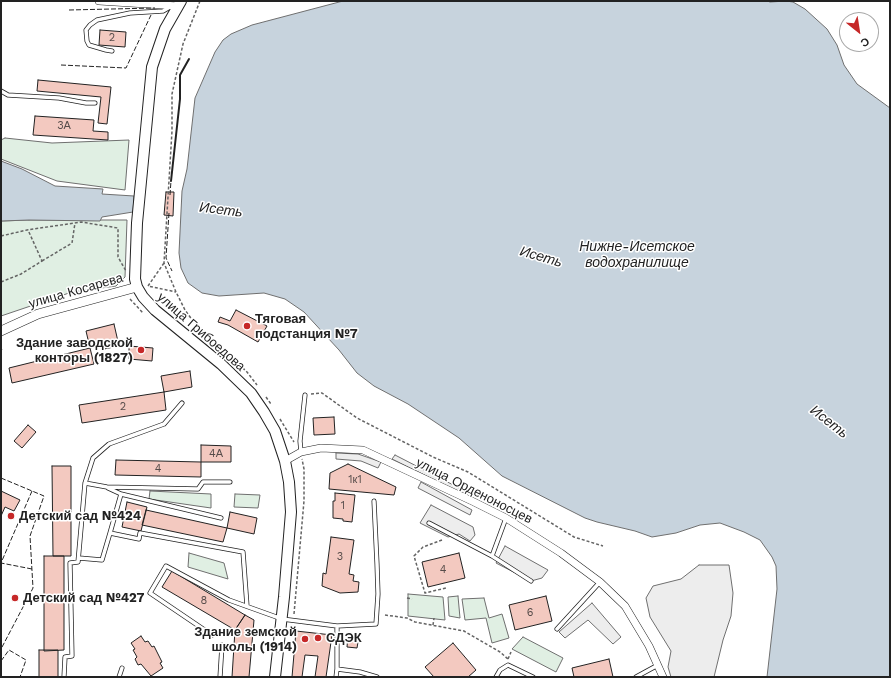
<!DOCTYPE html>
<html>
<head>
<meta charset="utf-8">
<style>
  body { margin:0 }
  #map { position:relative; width:891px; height:678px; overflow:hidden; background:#fff; font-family:"Work Sans",sans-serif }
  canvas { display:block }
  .frame { position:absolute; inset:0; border:2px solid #222; pointer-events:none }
  .north { position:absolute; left:839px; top:12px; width:40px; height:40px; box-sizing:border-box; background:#fff; border:1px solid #a7a7a7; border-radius:50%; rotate:150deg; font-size:11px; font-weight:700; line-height:16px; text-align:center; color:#222 }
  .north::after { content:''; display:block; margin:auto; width:14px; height:18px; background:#c62828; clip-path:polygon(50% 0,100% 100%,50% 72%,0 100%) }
</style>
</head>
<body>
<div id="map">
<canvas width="891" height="678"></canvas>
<div class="frame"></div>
<div class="north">С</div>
</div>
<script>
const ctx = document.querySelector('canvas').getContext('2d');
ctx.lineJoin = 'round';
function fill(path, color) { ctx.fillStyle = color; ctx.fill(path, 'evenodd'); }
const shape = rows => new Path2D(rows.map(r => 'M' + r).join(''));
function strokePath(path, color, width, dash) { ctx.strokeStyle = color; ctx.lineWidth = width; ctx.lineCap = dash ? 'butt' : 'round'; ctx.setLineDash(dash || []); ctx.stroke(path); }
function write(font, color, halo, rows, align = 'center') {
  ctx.font = font + ' "Work Sans",sans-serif'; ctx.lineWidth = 3; ctx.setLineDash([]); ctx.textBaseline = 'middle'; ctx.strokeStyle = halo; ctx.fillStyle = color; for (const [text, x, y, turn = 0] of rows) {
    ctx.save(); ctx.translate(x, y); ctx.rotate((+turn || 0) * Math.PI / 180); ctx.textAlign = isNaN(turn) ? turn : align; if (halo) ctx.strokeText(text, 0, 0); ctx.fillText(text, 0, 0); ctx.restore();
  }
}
const green = shape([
  [5,138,52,143,129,140,125,190,57,181,1,159,1,140,5,138],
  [29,220,127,220,125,277,116,286,72,292,1,316,1,221,29,220],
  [150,491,211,494,211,508,149,499,150,491],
  [235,494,260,495,258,508,234,507,235,494],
  [189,553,224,563,228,579,188,567,189,553],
  [408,594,443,597,445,620,408,616,408,594],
  [458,596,460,618,449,616,448,597,458,596],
  [484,598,489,618,502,614,509,638,492,643,486,618,465,620,462,599,484,598],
  [523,637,563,658,556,672,512,649,523,637]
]);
fill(green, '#e0efe3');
strokePath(green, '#6f6f6f', 1);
const parking = shape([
  [336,453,358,454,381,462,378,468,361,461,336,459,336,453],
  [395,455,465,491,463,494,392,459,395,455],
  [421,482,472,510,470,515,418,488,421,482],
  [431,505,473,527,475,535,470,541,459,534,448,537,420,523,431,505],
  [505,546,548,570,542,578,531,581,496,563,505,546],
  [699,565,729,565,733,593,731,616,723,640,714,677,671,677,668,667,671,651,650,617,646,598,653,586,681,579,699,565],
  [592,603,621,637,613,644,588,620,565,638,559,632,592,603]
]);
fill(parking, '#ededed');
strokePath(parking, '#6f6f6f', 1);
const water = shape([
  [343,1,767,1,770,2,786,1,793,2,805,9,827,29,837,45,844,65,857,84,890,108,890,677,767,677,777,589,776,566,772,557,760,540,744,532,720,523,700,525,676,533,652,537,635,531,597,522,585,518,502,476,459,438,408,404,374,386,357,373,339,350,304,312,285,299,264,293,219,296,202,293,188,283,181,268,179,253,182,191,187,169,195,98,215,52,223,40,231,34,252,25,343,1],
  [1,161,22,169,55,186,103,189,102,194,134,196,133,212,102,217,100,221,29,220,1,221,1,161]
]);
fill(water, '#c7d3dd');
strokePath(water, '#6f6f6f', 1);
const building = shape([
  [100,30,126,32,125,47,99,45,100,30],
  [38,80,111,87,107,124,98,123,101,97,37,91,38,80],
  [35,116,94,120,93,131,108,132,108,140,33,135,35,116],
  [166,192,174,192,173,216,164,215,166,192],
  [236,310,267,326,258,342,228,325,218,322,220,317,230,321,236,310],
  [114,324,119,346,104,349,103,345,90,348,86,331,114,324],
  [129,346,153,348,152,361,129,359,129,346],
  [90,348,94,364,12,383,9,368,90,348],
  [190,371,192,387,164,392,161,376,190,371],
  [164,392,166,410,82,423,79,405,164,392],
  [334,417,335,434,314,435,313,418,334,417],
  [28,425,36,432,22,448,14,441,28,425],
  [201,445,231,446,231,462,201,462,201,445],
  [116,460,201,462,201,477,115,475,116,460],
  [348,464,396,487,394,495,329,489,330,473,348,464],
  [52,466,71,466,71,556,53,556,52,466],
  [1,491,20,500,14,511,5,507,1,516,1,491],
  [335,493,355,495,352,522,343,521,343,519,333,518,333,501,335,501,335,493],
  [127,502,147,507,141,531,122,527,127,502],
  [146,510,227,528,223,542,142,525,146,510],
  [230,512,257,518,254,534,227,528,230,512],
  [331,537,354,540,349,574,354,575,353,581,359,582,358,592,340,593,322,586,323,573,326,574,331,537],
  [459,553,465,578,428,587,422,562,459,553],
  [44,556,64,556,64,650,44,651,44,556],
  [172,571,245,615,235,630,162,587,172,571],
  [546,596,552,621,515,630,509,605,546,596],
  [245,615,254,620,249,677,232,677,235,630,245,615],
  [296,631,332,635,326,677,315,677,318,656,305,655,302,677,292,677,296,631],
  [348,635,359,636,357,648,347,647,348,635],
  [141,636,145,642,148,641,152,647,154,646,162,662,160,663,163,668,151,676,141,664,138,665,135,659,137,657,133,650,135,649,131,643,141,636],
  [453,643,476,670,468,677,434,677,425,667,453,643],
  [39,650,58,650,58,677,39,677,39,650],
  [609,659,613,677,574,677,572,668,609,659]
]);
fill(building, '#f3c9c0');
strokePath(building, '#222', 1);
const service = shape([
  [112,51,106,50,89,45,87,41,86,30,90,25,97,20,130,13,163,11,170,7],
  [1,91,8,95,59,98,86,103,95,103],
  [301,452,300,441,305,395],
  [85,483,93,458,109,444,164,424,182,403],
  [108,488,121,494],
  [221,518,121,494,110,533,139,539,140,533,243,552,247,606],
  [506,518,492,556,531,581],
  [429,523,492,556],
  [79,558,102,560,110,533],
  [337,626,337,669,360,672,377,677],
  [557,629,600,582],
  [212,635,150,593,166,566,229,600,282,619,337,626,376,624,378,594,377,564,374,501],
  [64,677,65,657,72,656,70,563,78,562,85,483,107,487,198,489,203,482,230,482],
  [119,677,122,668],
  [220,677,222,645],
  [336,677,337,669],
  [496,677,500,670,508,665,533,677],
  [636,677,658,665]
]);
const minor = shape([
  [99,1,178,6],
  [285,461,301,452,321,448,363,450,474,502,506,518,561,553,600,582,625,606,649,646,663,677]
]);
const tertiary = shape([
  [1,331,38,314,137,287]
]);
const secondary = shape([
  [181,1,165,29,152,67,137,223,135,279,137,287,143,297,155,310,221,364,251,393,264,412,275,431,285,461,289,482,291,512,284,597,275,677]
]);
strokePath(service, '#222', 5);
strokePath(minor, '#222', 8);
strokePath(tertiary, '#222', 10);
strokePath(secondary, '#222', 12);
strokePath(shape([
  [200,1,183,44,172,94,172,131,164,263,176,292,185,310,193,321,247,372,257,385],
  [1,236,27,230,81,222,118,228,118,257,126,271],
  [42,261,72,243,75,223],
  [164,263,148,286,176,292],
  [1,282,21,274,42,261,28,230],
  [130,299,143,313],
  [1,349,2,350],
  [311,394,322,393,357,418,433,457,468,472,574,537,603,546],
  [266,397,271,404],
  [280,419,294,442],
  [442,540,423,547,414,556,425,593,446,588],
  [407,598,412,599],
  [294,614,304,501,304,469,302,459],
  [385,615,407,618,415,622,464,631,500,652,508,659],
  [433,625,434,618],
  [508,659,511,652]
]), '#646464', 1.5, [3, 2]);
strokePath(service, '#fff', 3.5);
strokePath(minor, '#fff', 7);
strokePath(tertiary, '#fff', 9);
strokePath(secondary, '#fff', 10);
strokePath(shape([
  [69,10,155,8],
  [61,65,126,68,151,15],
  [170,195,171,181],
  [169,213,166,258,172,271],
  [1,478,44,496,30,536,33,588,1,649],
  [32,569,1,563,32,491],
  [1,661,9,650,26,660,20,677]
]), '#222', 1, [5, 2]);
strokePath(shape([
  [171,181,180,99,180,75,189,59]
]), '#222', 2);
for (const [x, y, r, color] of [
  [247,326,4,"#c62828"],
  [141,350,4,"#c62828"],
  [11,516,4,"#c62828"],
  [15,598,4,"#c62828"],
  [318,638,4,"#c62828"],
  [305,639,4,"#c62828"]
]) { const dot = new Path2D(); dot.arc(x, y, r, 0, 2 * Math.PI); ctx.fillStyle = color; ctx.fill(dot); strokePath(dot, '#fff', 1.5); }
write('11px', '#564c4a', null, [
  ["2",112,38],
  ["3А",64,126],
  ["2",123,407],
  ["4А",216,454],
  ["4",158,469],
  ["1к1",355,480],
  ["1",343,506],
  ["3",340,557],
  ["4",443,570],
  ["8",204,601],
  ["6",530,613]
]);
write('13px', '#222', '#fff', [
  ["улица Косарева",76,291,-16],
  ["улица Грибоедова",201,332,41],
  ["улица Орденоносцев",474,491,27]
]);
write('bold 13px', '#222', '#fff', [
  ["Тяговая",255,319],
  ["подстанция №7",255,334],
  ["Здание заводской",133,343,"right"],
  ["конторы (1827)",133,358,"right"],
  ["Детский сад №424",19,516],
  ["Детский сад №427",23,598],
  ["Здание земской",297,632,"right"],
  ["школы (1914)",297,647,"right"],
  ["СДЭК",326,638]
], 'left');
write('italic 14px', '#222', '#fff', [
  ["Исеть",221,210,7],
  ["Нижне-Исетское",637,247],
  ["водохранилище",637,263],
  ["Исеть",541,257,16],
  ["Исеть",829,422,38]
]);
</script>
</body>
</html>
